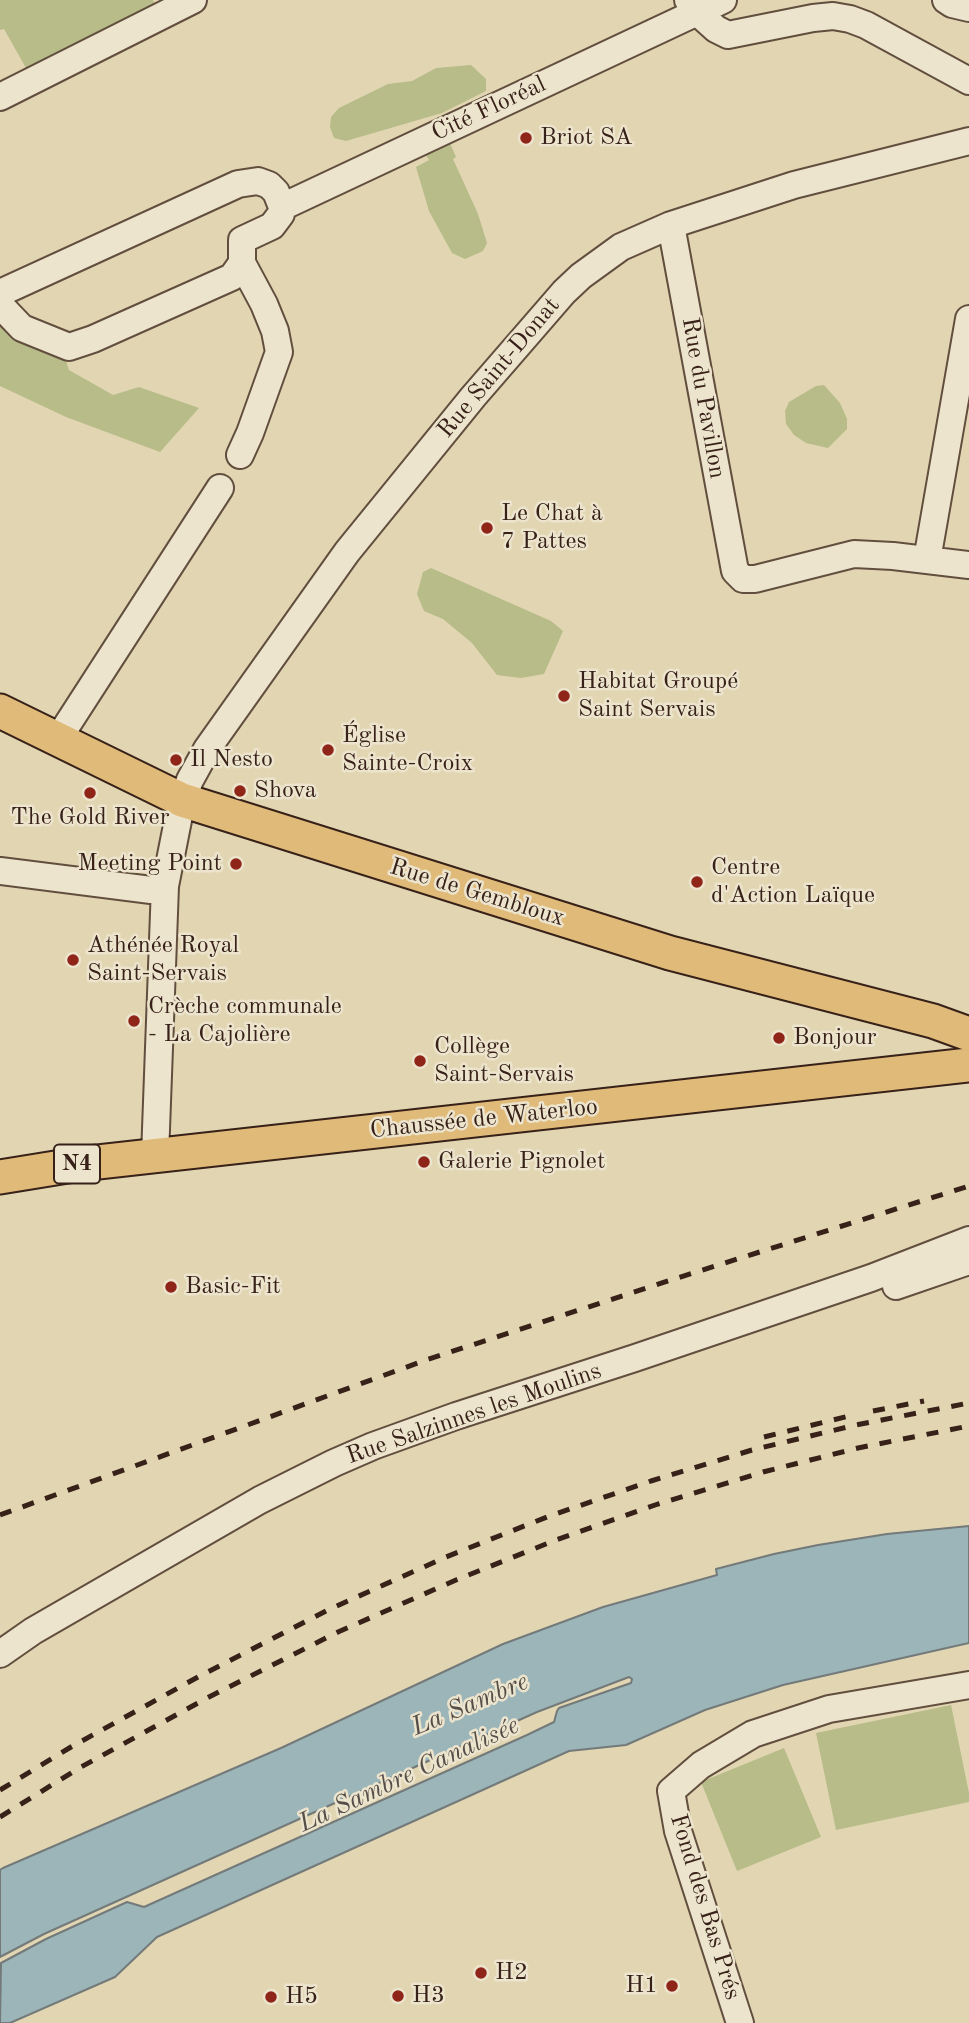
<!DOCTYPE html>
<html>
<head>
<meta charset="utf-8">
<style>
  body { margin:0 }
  canvas { display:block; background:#e1d5b2 }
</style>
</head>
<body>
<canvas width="969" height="2023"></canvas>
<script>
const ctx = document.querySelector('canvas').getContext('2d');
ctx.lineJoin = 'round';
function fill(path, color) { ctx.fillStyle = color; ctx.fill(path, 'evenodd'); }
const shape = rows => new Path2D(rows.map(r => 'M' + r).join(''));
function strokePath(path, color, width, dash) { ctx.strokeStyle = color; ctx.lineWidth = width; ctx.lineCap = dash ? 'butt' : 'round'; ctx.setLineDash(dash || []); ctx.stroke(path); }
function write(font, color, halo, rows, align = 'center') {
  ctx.font = font + ' "Old Standard TT",serif'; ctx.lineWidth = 5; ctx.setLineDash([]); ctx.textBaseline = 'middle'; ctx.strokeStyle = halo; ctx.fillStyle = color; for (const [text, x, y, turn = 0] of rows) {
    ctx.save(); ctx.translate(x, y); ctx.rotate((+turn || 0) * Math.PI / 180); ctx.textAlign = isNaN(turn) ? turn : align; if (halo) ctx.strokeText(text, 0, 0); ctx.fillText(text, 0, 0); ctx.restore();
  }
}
fill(shape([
  [0,0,153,0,156,6,26,68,4,29,0,30],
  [471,65,486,79,486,91,442,113,346,141,334,138,330,127,331,117,339,108,388,84,412,81,436,68],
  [450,143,456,157,453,159,478,214,487,243,483,251,465,259,452,253,429,211,416,167,429,160,426,155,436,148],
  [0,316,64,355,69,370,113,395,139,387,199,408,160,452,66,417,0,386],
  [824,385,840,403,847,419,847,429,828,448,806,443,794,435,786,424,785,411,789,402,816,386],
  [431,568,551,621,563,631,544,674,521,678,497,675,472,643,443,619,424,611,417,594,423,572],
  [951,1705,969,1793,969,1802,836,1830,816,1733],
  [784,1748,821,1837,737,1871,701,1782]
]), '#b7bc89');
const water = shape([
  [969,1526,969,1643,783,1685,705,1710,626,1745,569,1751,157,1937,115,1977,10,2023,0,2023,1,1963,46,1939,127,1902,144,1907,527,1735,554,1722,557,1711,559,1708,631,1683,632,1679,629,1677,537,1712,44,1934,0,1957,0,1870,3,1868,281,1748,503,1644,603,1607,717,1575,716,1569,774,1554,818,1545,887,1534,969,1526]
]);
fill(water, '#9bb5b9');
strokePath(water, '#737a79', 2);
const minor = shape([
  [688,0,696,11,716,29,728,35,813,18,833,16,850,19,866,25,969,81],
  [946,0,952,4,969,8],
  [0,97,193,0],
  [282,207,723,0],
  [671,225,735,571,743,579,755,579,854,554,893,556,969,565],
  [0,293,238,184,258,181,269,185,276,192,282,207,281,214,272,226,242,240,242,263,264,304,275,331,279,352,250,433,240,455],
  [0,305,22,328,69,347,93,339,232,277,242,263],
  [927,560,969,319],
  [58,739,220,488],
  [0,871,151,890,165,886],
  [155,1156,165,886,182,800,190,780,207,749,347,552,473,397,564,292,581,276,621,247,671,225,794,185,969,141],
  [896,1286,969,1261],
  [0,1654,33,1631,260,1500,334,1463,373,1446,456,1416,635,1358,871,1278,969,1240],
  [740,2023,678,1831,671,1791,701,1765,753,1734,829,1709,969,1685]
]);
const major = shape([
  [0,711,182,800,670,953,933,1021,969,1034],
  [0,1177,80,1164,969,1065]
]);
strokePath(minor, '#624e3e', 30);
strokePath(major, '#372118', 37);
strokePath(minor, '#ece4cd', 26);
strokePath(major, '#e0ba79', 33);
strokePath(shape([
  [873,1411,924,1401],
  [764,1437,849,1416],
  [0,1515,426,1360,674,1279,969,1186],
  [0,1790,71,1747,198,1677,330,1609,446,1557,547,1517,651,1481,752,1450,856,1425,969,1403],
  [0,1817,81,1767,209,1697,338,1632,456,1580,556,1540,658,1504,763,1472,858,1448,969,1426]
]), '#372118', 5, [12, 12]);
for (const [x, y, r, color] of [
  [526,138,7,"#8f2418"],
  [487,528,7,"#8f2418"],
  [564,696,7,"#8f2418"],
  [328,750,7,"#8f2418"],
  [176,760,7,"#8f2418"],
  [240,791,7,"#8f2418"],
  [90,793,7,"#8f2418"],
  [236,864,7,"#8f2418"],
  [697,882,7,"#8f2418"],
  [73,960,7,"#8f2418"],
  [134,1021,7,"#8f2418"],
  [779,1038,7,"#8f2418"],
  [420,1061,7,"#8f2418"],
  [424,1162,7,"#8f2418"],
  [171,1287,7,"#8f2418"],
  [481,1973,7,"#8f2418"],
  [672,1986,7,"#8f2418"],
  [398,1996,7,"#8f2418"],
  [271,1997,7,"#8f2418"]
]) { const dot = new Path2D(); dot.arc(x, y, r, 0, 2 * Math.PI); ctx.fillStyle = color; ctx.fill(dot); strokePath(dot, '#ece4cd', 2.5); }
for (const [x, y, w] of [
  [77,1164,46]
]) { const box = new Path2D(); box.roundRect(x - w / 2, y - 19.5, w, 39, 5); ctx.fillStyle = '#ece4cd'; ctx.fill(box); strokePath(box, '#372118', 2); }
write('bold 23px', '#372118', null, [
  ["N4",77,1164]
]);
write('24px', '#372118', '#ece4cd', [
  ["Cité Floréal",489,109,-25],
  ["Rue Saint-Donat",499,368,-50],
  ["Rue du Pavillon",703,398,80],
  ["Rue de Gembloux",477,893,17],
  ["Chaussée de Waterloo",484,1119,-6],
  ["Rue Salzinnes les Moulins",474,1414,-19],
  ["Fond des Bas Prés",705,1907,73]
]);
write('24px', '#372118', '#ece4cd', [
  ["Briot SA",540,138],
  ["Le Chat à",501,514],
  ["7 Pattes",501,542],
  ["Habitat Groupé",578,682],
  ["Saint Servais",578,710],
  ["Église",342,736],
  ["Sainte-Croix",342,764],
  ["Il Nesto",190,760],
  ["Shova",254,791],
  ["The Gold River",90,818,"center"],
  ["Meeting Point",222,864,"right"],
  ["Centre",711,868],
  ["d'Action Laïque",711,896],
  ["Athénée Royal",87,946],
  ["Saint-Servais",87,974],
  ["Crèche communale",148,1007],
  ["- La Cajolière",148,1035],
  ["Bonjour",793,1038],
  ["Collège",434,1047],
  ["Saint-Servais",434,1075],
  ["Galerie Pignolet",438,1162],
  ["Basic-Fit",185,1287],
  ["H2",495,1973],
  ["H1",658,1986,"right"],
  ["H3",412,1996],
  ["H5",285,1997]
], 'left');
write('italic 26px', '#554d48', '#ece4cd', [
  ["La Sambre",470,1705,-23],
  ["La Sambre Canalisée",409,1775,-25]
]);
</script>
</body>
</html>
